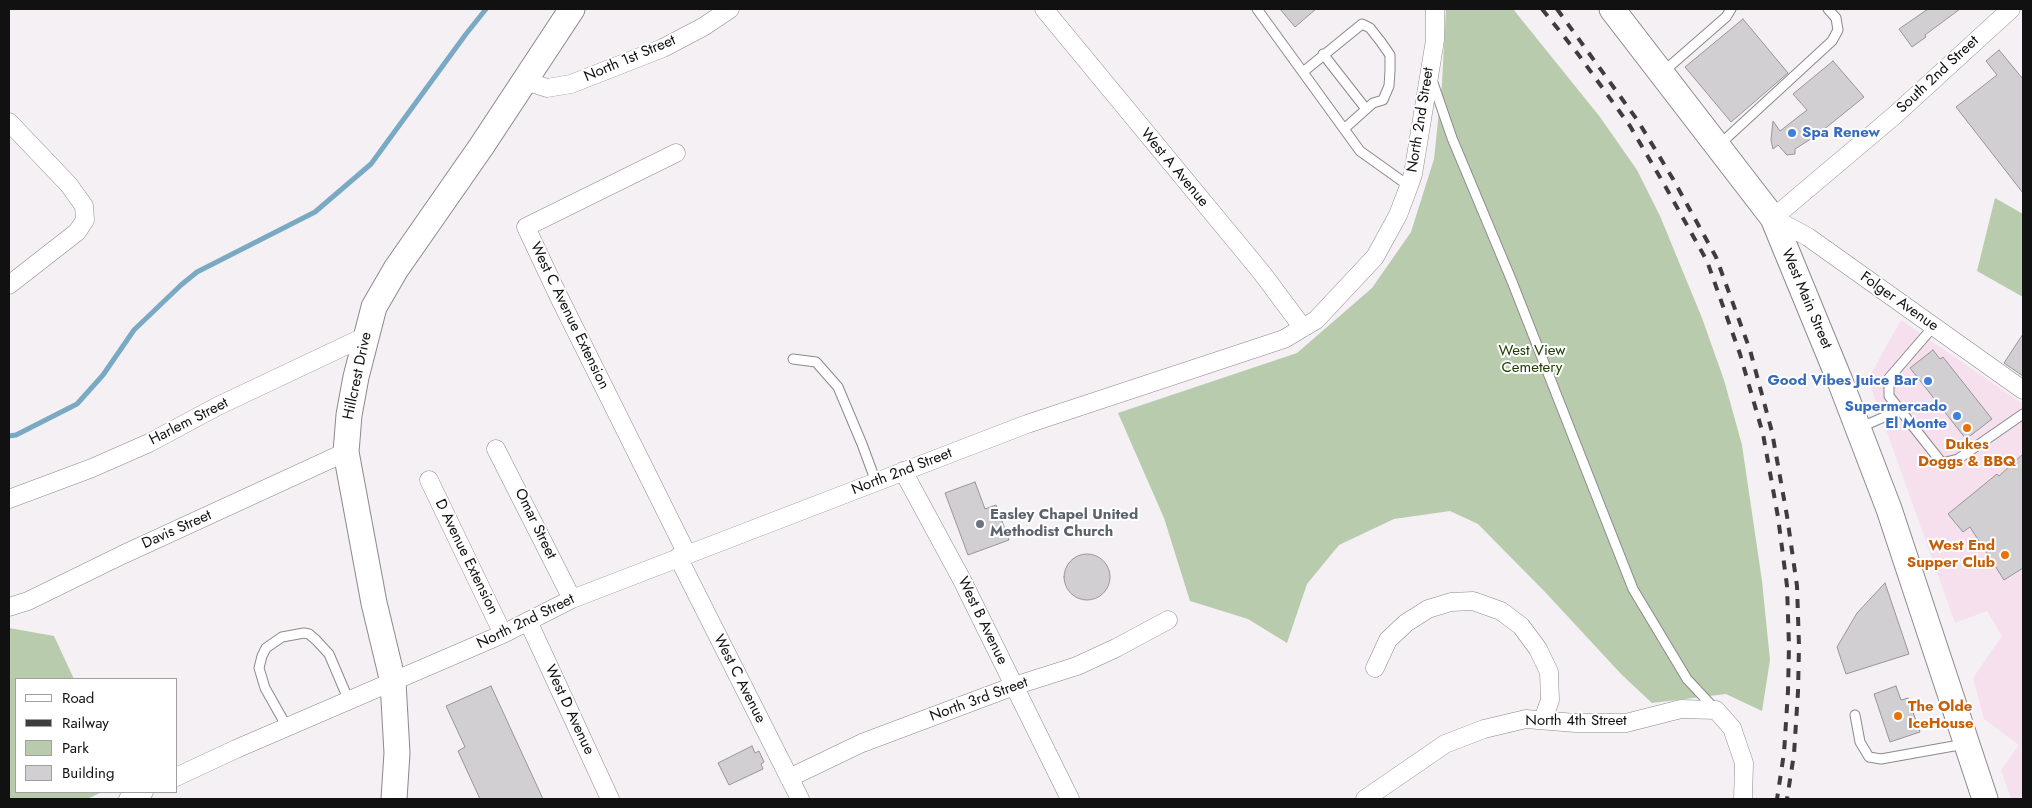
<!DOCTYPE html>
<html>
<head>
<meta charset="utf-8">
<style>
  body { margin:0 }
  #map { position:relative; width:2032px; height:808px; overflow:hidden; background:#f4f0f4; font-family:Jost,sans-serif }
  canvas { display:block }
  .frame { position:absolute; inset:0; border:10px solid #121112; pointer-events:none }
  .legend { position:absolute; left:15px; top:678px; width:162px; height:115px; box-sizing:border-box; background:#fff; border:1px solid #a0a0a0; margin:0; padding:6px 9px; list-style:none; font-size:15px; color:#121112 }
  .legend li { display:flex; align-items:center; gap:10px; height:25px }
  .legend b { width:25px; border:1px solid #a0a0a0 }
</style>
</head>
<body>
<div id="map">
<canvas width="2032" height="808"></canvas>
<div class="frame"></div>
<ul class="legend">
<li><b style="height:6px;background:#fff"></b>Road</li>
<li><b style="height:6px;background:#3e3c3e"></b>Railway</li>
<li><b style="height:14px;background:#b8cbac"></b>Park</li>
<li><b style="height:14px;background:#d2cfd3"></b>Building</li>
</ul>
</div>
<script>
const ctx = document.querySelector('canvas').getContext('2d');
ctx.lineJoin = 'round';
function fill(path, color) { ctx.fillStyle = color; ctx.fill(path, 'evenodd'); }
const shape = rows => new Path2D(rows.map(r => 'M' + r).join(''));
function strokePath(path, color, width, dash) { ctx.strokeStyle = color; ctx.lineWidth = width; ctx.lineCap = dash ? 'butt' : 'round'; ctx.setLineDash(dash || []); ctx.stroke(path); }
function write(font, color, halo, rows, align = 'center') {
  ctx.font = font + ' Jost,sans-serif'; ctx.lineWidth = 4; ctx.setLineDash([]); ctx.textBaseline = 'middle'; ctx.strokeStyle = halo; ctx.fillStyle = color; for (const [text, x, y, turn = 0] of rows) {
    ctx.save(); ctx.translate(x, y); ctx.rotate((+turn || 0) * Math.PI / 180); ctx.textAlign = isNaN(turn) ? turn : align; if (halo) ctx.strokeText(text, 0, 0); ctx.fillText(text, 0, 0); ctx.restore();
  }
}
fill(shape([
  [1901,320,2023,404,2023,799,2011,799,2001,770,2019,745,1984,719,1973,678,2002,636,1987,611,1955,623,1868,379]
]), '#f6e0ee');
fill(shape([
  [1446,9,1513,9,1600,117,1637,170,1660,216,1702,318,1724,380,1742,445,1762,581,1770,660,1762,711,1726,694,1652,703,1622,675,1545,592,1478,524,1450,511,1394,519,1339,545,1307,584,1287,643,1248,619,1190,601,1164,518,1118,413,1297,353,1372,288,1411,232,1434,159,1442,83],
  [1995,198,2023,214,2023,297,1977,271],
  [9,628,54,636,74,679,16,679,16,792,102,792,87,799,9,799]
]), '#b8cbac');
strokePath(shape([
  [9,436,16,435,77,404,103,375,134,330,181,285,197,272,315,212,371,164,466,34,486,9]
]), '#79a9c3', 5);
const building = shape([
  [1280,9,1316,9,1295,27,1280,9],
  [1928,9,1960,9,1925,35,1926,37,1912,47,1899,29,1928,9],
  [1743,19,1788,73,1731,122,1685,67,1743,19],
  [1999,50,2023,79,2023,193,1956,107,1997,75,1986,61,1999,50],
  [1833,61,1864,97,1817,135,1795,149,1795,154,1787,155,1778,145,1773,149,1771,140,1773,121,1780,131,1807,110,1793,94,1833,61],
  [2023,334,2023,376,2004,363,2023,334],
  [1933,350,1940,359,1943,357,1992,419,1966,439,1910,368,1933,350],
  [2023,454,2023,568,2004,580,1970,527,1963,532,1948,514,1997,474,1999,476,2023,454],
  [975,482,985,509,996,505,1009,540,968,555,945,493,975,482],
  '1064 577a23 23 0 1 1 46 0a23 23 0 1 1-46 0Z',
  [1885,583,1909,654,1846,674,1837,647,1857,613,1885,583],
  [491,686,543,799,480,799,458,751,465,747,446,706,491,686],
  [1896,686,1901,700,1908,698,1920,732,1890,742,1874,694,1896,686],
  [752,746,755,753,759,751,764,762,761,764,763,769,729,785,718,763,752,746]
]);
fill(building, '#d2cfd3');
strokePath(building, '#989599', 1);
const lane = shape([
  [1257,9,1360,151,1409,186],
  [1323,54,1366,109],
  [1303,72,1362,24,1370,28,1381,42,1390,55,1390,71,1389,86,1383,100,1373,103,1344,129],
  [1663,72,1726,17,1731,9],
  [1432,80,1452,138,1511,279,1633,589,1687,679,1714,708],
  [1719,145,1832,41,1838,30,1836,18,1828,9],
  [1934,326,1889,378,1889,396,1942,463,1958,459,2023,414],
  [793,359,816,362,838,387,862,444,876,482],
  [1859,428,1900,410],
  [1855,715,1860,742,1869,757,1881,759,1965,744],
  [287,727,265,688,259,668,262,656,266,648,282,637,304,633,309,634,316,640,329,654,349,701]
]);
const street = shape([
  [1044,9,1262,273,1303,328],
  [2011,9,1895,115,1773,218,1808,237,2023,390],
  [525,81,547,88,571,84,663,48,703,27,730,9],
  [9,122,69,185,84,206,85,220,77,232,9,285],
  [676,153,526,227,558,295,687,554],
  [496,449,572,599],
  [903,471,962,580,1070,799],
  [429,480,503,634],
  [9,499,92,468,149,443,218,406,366,336],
  [678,557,800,799],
  [9,607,28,601,122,555,346,452],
  [528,621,610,799],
  [1375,668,1388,640,1406,623,1428,609,1451,602,1473,601,1501,611,1521,626,1538,649,1549,672,1550,700,1543,720],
  [176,777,236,749,503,634,572,599,1027,424,1284,339,1316,320,1375,257,1398,215,1409,186,1413,174,1435,40,1435,9],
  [789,778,862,743,1014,686,1077,666,1116,648,1168,620],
  [128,799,144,792],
  [1365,799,1445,744,1484,729,1526,719,1576,723,1626,723,1681,709,1716,710,1732,728,1744,763,1743,799]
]);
const secondary = shape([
  [1612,9,1773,218,1840,381,1889,509,1985,799],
  [394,799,397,753,393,682,374,603,346,452,349,415,356,377,374,307,396,269,481,147,572,9]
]);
strokePath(lane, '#8c898d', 11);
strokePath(street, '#8c898d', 19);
strokePath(secondary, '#8c898d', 27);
strokePath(lane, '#fff', 9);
strokePath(street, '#fff', 18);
strokePath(secondary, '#fff', 25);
strokePath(shape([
  [1542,9,1578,54,1630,126,1664,184,1707,261,1740,354,1763,434,1778,517,1787,586,1789,646,1788,691,1784,753,1777,799],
  [1557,9,1638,121,1673,179,1716,257,1750,350,1772,432,1787,516,1797,586,1799,646,1798,692,1794,754,1787,799]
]), '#3e3c3e', 4, [9, 9]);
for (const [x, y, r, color] of [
  [1792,133,5,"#3f7fe0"],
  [1928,381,5,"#3f7fe0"],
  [1957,416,5,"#3f7fe0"],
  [1967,428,5,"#e8710a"],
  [980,524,5,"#6b7280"],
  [2005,555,5,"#e8710a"],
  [1898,716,5,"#e8710a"]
]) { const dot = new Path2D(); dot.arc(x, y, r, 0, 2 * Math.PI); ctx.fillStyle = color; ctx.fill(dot); strokePath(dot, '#fff', 2); }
write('15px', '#121112', '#fff', [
  ["North 1st Street",630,59,-23],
  ["South 2nd Street",1938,75,-43],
  ["North 2nd Street",1421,120,-81],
  ["West A Avenue",1174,168,50],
  ["West Main Street",1806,299,67],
  ["Folger Avenue",1899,302,35],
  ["West C Avenue Extension",569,316,64],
  ["Hillcrest Drive",358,376,-78],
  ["Harlem Street",189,422,-27],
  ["North 2nd Street",902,472,-21],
  ["Omar Street",535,524,64],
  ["Davis Street",177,530,-24],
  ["D Avenue Extension",466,557,64],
  ["West B Avenue",982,621,64],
  ["North 2nd Street",526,622,-26],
  ["West C Avenue",739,679,63],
  ["North 3rd Street",979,700,-20],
  ["West D Avenue",569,710,65],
  ["North 4th Street",1576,721]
]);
write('bold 15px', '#366cbe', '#fff', [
  ["Spa Renew",1802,133,"left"],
  ["Good Vibes Juice Bar",1918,381],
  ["Supermercado",1947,407],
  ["El Monte",1947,424]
], 'right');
write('15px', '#203e00', '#fff', [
  ["West View",1532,351],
  ["Cemetery",1532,368]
]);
write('bold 15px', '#c56008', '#fff', [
  ["Dukes",1967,445],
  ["Doggs & BBQ",1967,462],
  ["West End",1995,546,"right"],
  ["Supper Club",1995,563,"right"],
  ["The Olde",1908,707,"left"],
  ["IceHouse",1908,724,"left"]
]);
write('bold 15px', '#5b616d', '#fff', [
  ["Easley Chapel United",990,515],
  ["Methodist Church",990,532]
], 'left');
</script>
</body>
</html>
